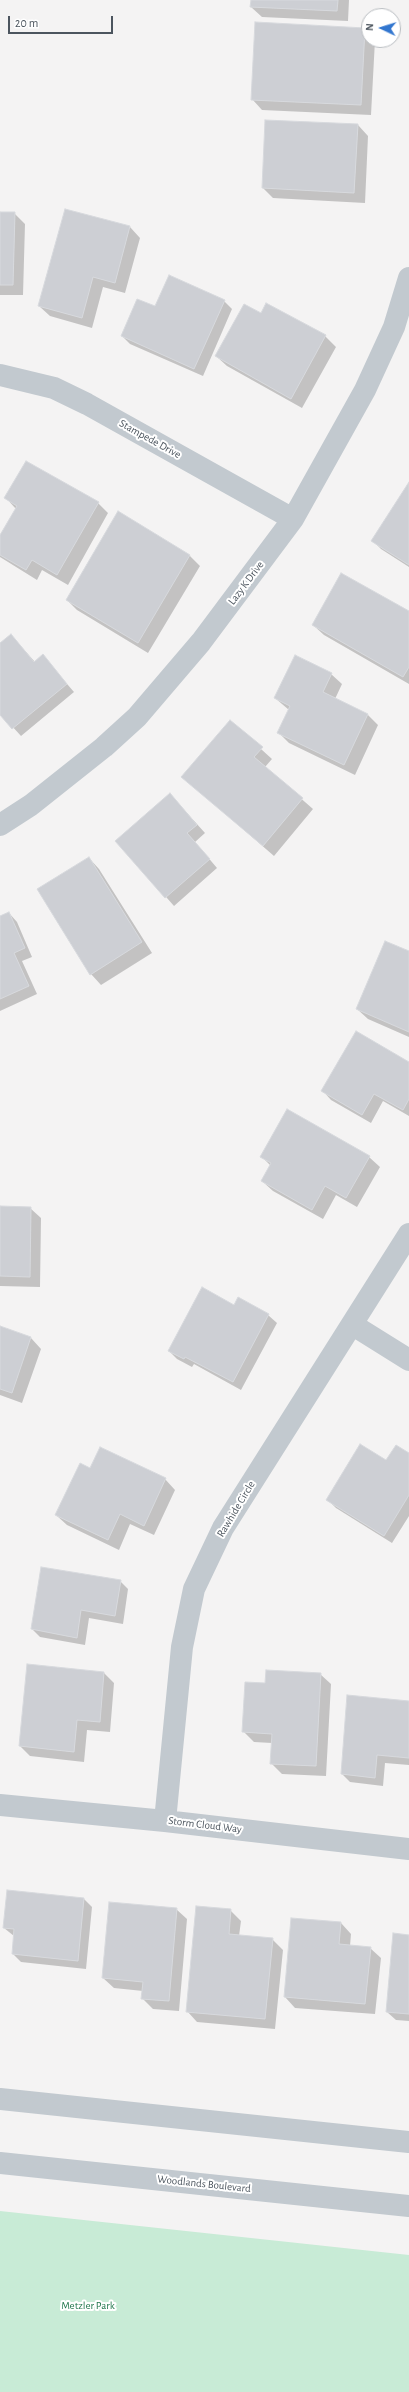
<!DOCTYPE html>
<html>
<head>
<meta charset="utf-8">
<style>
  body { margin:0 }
  #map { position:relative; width:409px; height:2392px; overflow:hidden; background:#f4f3f3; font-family:"Alegreya Sans",sans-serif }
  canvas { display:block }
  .north { position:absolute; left:361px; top:8px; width:40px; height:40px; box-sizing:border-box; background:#fff; border:1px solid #b7bbbf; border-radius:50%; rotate:274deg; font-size:11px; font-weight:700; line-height:16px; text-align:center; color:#4c555e }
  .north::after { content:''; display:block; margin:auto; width:14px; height:18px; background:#3276cf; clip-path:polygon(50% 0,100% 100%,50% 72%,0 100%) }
  .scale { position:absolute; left:8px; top:16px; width:105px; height:18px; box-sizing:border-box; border:2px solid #4c555e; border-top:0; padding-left:5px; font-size:12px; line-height:14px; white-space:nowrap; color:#4c555e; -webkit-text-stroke:3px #fff; paint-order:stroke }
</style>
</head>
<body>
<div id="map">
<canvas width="409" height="2392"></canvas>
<div class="north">N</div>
<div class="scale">20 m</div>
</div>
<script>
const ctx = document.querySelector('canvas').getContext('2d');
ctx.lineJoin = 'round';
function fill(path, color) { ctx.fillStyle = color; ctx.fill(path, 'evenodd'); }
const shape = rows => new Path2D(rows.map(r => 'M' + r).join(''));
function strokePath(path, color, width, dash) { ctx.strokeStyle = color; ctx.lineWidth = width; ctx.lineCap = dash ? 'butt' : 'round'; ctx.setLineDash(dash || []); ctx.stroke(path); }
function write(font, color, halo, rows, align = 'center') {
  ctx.font = font + ' "Alegreya Sans",sans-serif'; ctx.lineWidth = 4; ctx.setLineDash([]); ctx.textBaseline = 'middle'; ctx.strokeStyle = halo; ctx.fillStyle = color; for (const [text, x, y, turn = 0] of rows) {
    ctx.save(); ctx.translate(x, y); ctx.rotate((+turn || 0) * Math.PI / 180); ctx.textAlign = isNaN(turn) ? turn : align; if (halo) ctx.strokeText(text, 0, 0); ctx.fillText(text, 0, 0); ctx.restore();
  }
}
fill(shape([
  [0,2211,409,2255,409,2392,0,2392]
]), '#c8ebd6');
fill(shape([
  [252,0,349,0,348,21,262,17,251,7],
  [364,29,369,33,369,40,375,40,371,115,262,110,252,99],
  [358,125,368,136,365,203,273,198,263,188],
  [0,213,14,213,25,224,23,295,0,295],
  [130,227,140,238,125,293,103,287,92,328,50,316,39,306],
  [224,301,232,309,203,376,130,344,122,336,155,308],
  [261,314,325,336,336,347,302,408,227,366,216,356],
  [409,484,409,567,381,549,373,541],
  [6,498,98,503,108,513,68,585,42,570,37,580,0,557,0,537,16,509],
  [119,513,190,556,200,566,148,653,77,610,67,600],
  [409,613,409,684,324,635,313,625],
  [11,635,35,662,43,656,74,692,21,736,0,713,0,644],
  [331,674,342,684,335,699,368,715,378,725,355,775,289,743,278,732,289,710,275,698],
  [230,721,272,759,265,767,313,809,274,856,183,777],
  [170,794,205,833,195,842,217,868,174,906,117,841],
  [89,858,99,869,152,953,101,985,91,974],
  [9,913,17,922,32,957,22,961,37,994,0,1011,0,917],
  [409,952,409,1037,368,1019,357,1009],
  [409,1063,409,1116,383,1101,371,1123,331,1100,323,1091],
  [262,1157,369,1157,380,1167,357,1207,336,1195,323,1219,273,1191,262,1181,271,1166],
  [0,1207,30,1208,41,1218,40,1287,0,1286],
  [235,1306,268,1315,277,1323,241,1390,194,1364,192,1367,177,1359,169,1351],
  [0,1327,31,1338,41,1349,22,1403,0,1395],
  [409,1454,409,1516,392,1543,336,1508,327,1499,387,1462],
  [90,1469,165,1479,175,1490,154,1535,130,1524,119,1550,67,1525,56,1515],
  [120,1581,128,1589,123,1624,89,1618,85,1645,40,1637,32,1629],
  [104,1673,114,1683,110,1732,87,1730,84,1762,30,1756,20,1746],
  [320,1674,331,1684,326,1776,282,1774,271,1763,272,1743,254,1742,243,1731,266,1684],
  [348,1696,409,1702,409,1765,385,1763,383,1786,350,1782,342,1774],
  [84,1899,92,1907,86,1969,21,1962,13,1954,14,1936,4,1928],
  [176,1909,187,1919,179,2011,153,2009,142,1998,143,1991,114,1988,103,1978],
  [230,1910,241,1921,239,1936,272,1939,283,1950,275,2029,197,2022,187,2011],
  [341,1923,351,1934,350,1946,370,1948,381,1958,375,2014,295,2008,285,1997],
  [409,1936,409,2021,396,2020,387,2012]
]), '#0003');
const building = shape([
  [251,0,338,0,337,11,250,7,251,0],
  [255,22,365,28,361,105,251,100,255,22],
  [265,120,358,124,354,193,262,188,265,120],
  [65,209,130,226,115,283,93,277,82,318,38,306,65,209],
  [0,212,15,212,13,285,0,285,0,212],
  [169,275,225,300,194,369,121,336,137,299,155,306,169,275],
  [266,303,326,335,291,399,215,356,244,304,261,313,266,303],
  [26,461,99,502,57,575,32,560,26,570,0,555,0,535,17,506,4,498,26,461],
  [409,482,409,565,371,541,409,482],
  [118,511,190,555,138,643,66,600,118,511],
  [341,573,409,611,409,667,403,677,312,625,341,573],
  [11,634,34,662,43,654,67,684,12,729,0,715,0,643,11,634],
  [295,655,332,673,323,692,368,714,344,765,277,733,290,706,274,698,295,655],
  [230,720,263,747,254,757,303,798,263,846,181,777,230,720],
  [170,793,197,825,187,833,210,859,165,898,115,841,170,793],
  [89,857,142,942,90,975,37,889,89,857],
  [9,912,25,948,14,953,29,986,0,999,0,916,9,912],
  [385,941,409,951,409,1032,356,1009,385,941],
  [356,1031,409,1062,409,1099,403,1110,374,1094,362,1115,321,1091,356,1031],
  [287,1109,370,1156,346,1198,325,1186,312,1210,261,1181,271,1163,260,1157,287,1109],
  [0,1206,31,1207,30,1277,0,1276,0,1206],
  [202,1287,234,1305,238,1297,269,1314,233,1382,185,1357,184,1359,168,1351,202,1287],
  [0,1326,31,1337,12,1393,0,1389,0,1326],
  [360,1444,386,1460,396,1445,409,1453,409,1495,384,1536,326,1500,360,1444],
  [100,1447,166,1478,144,1526,120,1514,108,1540,55,1515,80,1463,90,1468,100,1447],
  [41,1567,121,1580,115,1616,81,1610,77,1638,31,1629,41,1567],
  [27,1664,104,1672,100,1722,77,1720,74,1752,19,1746,27,1664],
  [266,1670,321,1673,316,1766,270,1764,272,1734,242,1732,245,1682,265,1683,266,1670],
  [347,1695,409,1701,409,1758,377,1755,375,1778,341,1774,347,1695],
  [7,1890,84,1898,78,1961,12,1954,14,1929,3,1928,7,1890],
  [109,1902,177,1908,169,2001,141,1999,143,1982,102,1978,109,1902],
  [196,1906,231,1909,229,1934,273,1938,265,2019,186,2012,196,1906],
  [291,1918,341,1922,339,1944,371,1947,365,2004,284,1997,291,1918],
  [393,1933,409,1935,409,2014,386,2012,393,1933]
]);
fill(building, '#cdcfd4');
strokePath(building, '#d7d9dd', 1);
strokePath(shape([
  [0,375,54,388,87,404,293,519],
  [0,825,31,805,104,747,137,717,201,642,293,519,365,390,394,327,409,278],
  [353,1325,409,1360],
  [0,1805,165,1821,409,1849],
  [165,1821,182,1647,194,1589,223,1528,409,1234],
  [0,2099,409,2142],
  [0,2163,409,2206]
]), '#c2c9cf', 22);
write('11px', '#4c555e', '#fff', [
  ["Stampede Drive",150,439,29],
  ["Lazy K Drive",246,583,-53],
  ["Rawhide Circle",236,1509,-59],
  ["Storm Cloud Way",205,1825,7],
  ["Woodlands Boulevard",204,2184,6]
]);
write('11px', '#24784e', '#fff', [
  ["Metzler Park",88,2306]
]);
</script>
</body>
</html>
